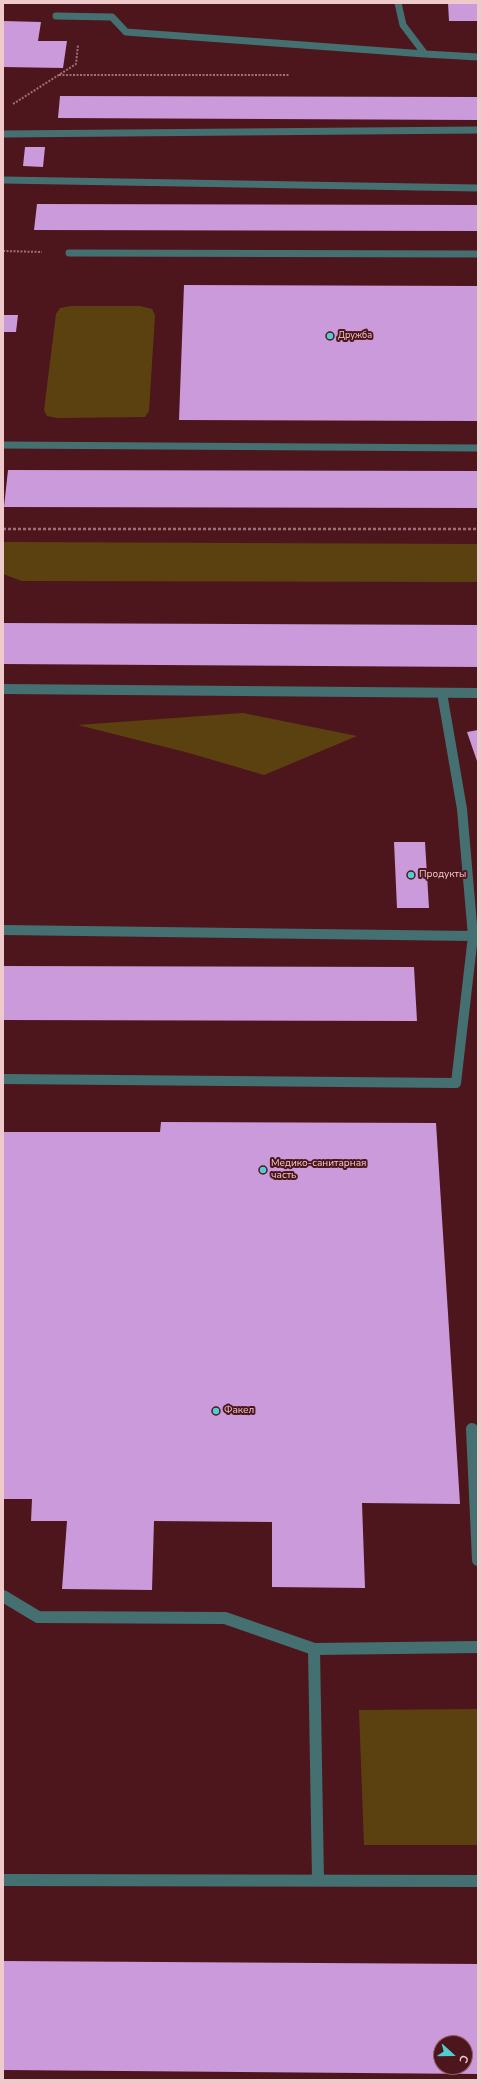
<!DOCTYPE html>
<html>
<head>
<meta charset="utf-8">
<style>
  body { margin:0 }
  #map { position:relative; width:481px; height:2083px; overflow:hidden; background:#4d161c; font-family:"Nunito Sans",sans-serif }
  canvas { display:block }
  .frame { position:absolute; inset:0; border:4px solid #eecaca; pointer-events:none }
  .north { position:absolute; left:433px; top:2035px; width:40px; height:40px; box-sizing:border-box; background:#4d161c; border:1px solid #8d5e62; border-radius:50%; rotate:111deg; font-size:11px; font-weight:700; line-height:16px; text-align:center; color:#eecaca }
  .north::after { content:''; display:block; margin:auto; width:14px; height:18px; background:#52ccd0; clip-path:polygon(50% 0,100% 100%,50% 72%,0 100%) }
</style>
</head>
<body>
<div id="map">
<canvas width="481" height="2083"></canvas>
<div class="frame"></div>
<div class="north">С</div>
</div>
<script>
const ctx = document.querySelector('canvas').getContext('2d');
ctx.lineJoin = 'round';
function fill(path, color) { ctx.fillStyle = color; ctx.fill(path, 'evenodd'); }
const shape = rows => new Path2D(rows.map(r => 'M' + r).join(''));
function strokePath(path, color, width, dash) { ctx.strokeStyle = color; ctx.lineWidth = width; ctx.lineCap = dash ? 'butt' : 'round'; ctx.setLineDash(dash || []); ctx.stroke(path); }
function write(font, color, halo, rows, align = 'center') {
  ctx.font = font + ' "Nunito Sans",sans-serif'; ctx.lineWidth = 4; ctx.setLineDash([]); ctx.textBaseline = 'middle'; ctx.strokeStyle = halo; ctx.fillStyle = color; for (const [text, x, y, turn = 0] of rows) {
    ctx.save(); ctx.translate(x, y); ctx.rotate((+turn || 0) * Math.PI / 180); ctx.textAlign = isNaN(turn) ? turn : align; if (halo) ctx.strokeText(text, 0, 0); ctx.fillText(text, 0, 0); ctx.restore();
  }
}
fill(shape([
  [71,306,140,306,152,309,155,315,149,411,145,417,57,418,47,416,44,410,56,314,60,308],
  [3,542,478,544,478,582,22,581,3,574],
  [243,713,357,736,264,775,189,753,78,725],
  [478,1709,478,1845,364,1845,359,1710]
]), '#5c4110');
fill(shape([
  [448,3,478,3,478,21,449,21],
  [3,21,41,22,38,41,67,41,63,68,3,67],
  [60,96,478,97,478,120,58,118],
  [25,147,45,147,43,167,23,166],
  [37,204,478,205,478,231,34,230],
  [184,285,478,286,478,421,179,420],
  [3,315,18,315,16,332,3,332],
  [8,470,478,471,478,508,4,507],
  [3,623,478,625,478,667,3,664],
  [478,730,478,764,467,732],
  [394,842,425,842,429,908,397,908],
  [3,966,414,967,417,1021,3,1020],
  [161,1122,436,1123,460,1504,362,1503,365,1588,272,1587,272,1522,154,1521,152,1590,62,1589,67,1521,31,1521,32,1499,3,1499,3,1132,160,1132],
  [3,1961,478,1964,478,2074,3,2070],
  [441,2043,465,2043,465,2067,441,2067]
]), '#ca9ada');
strokePath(shape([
  [59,75,289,75],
  [13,104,76,64,78,45],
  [3,251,42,252]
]), '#9f7174', 2, [2, 1.5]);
strokePath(shape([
  [3,529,478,529]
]), '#9f7174', 2.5, [3, 2]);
strokePath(shape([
  [398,3,403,25,425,54,478,57],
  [56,16,112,17,126,32,425,54],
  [3,134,478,130],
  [3,180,478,188],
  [69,253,478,254],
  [3,445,478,448]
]), '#457071', 7);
strokePath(shape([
  [3,689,478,693],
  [3,930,473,936],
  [3,1079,456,1083,473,936,462,809,442,693]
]), '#457071', 10);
strokePath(shape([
  [472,1429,478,1560],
  [3,1596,38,1617,225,1618,314,1649,318,1880],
  [314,1649,478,1647],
  [3,1880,478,1881]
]), '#457071', 12);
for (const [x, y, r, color] of [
  [330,336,4,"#52ccd0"],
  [411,875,4,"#52ccd0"],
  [263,1170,4,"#52ccd0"],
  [216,1411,4,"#52ccd0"]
]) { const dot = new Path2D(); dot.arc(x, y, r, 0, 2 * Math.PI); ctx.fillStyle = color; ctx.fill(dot); strokePath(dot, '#4d161c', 1.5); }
write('9px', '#eecaca', '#4d161c', [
  ["Дружба",338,336]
], 'left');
write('10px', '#eecaca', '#4d161c', [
  ["Продукты",419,875],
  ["Медико-санитарная",271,1164],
  ["часть",271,1176],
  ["Факел",224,1411]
], 'left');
</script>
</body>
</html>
